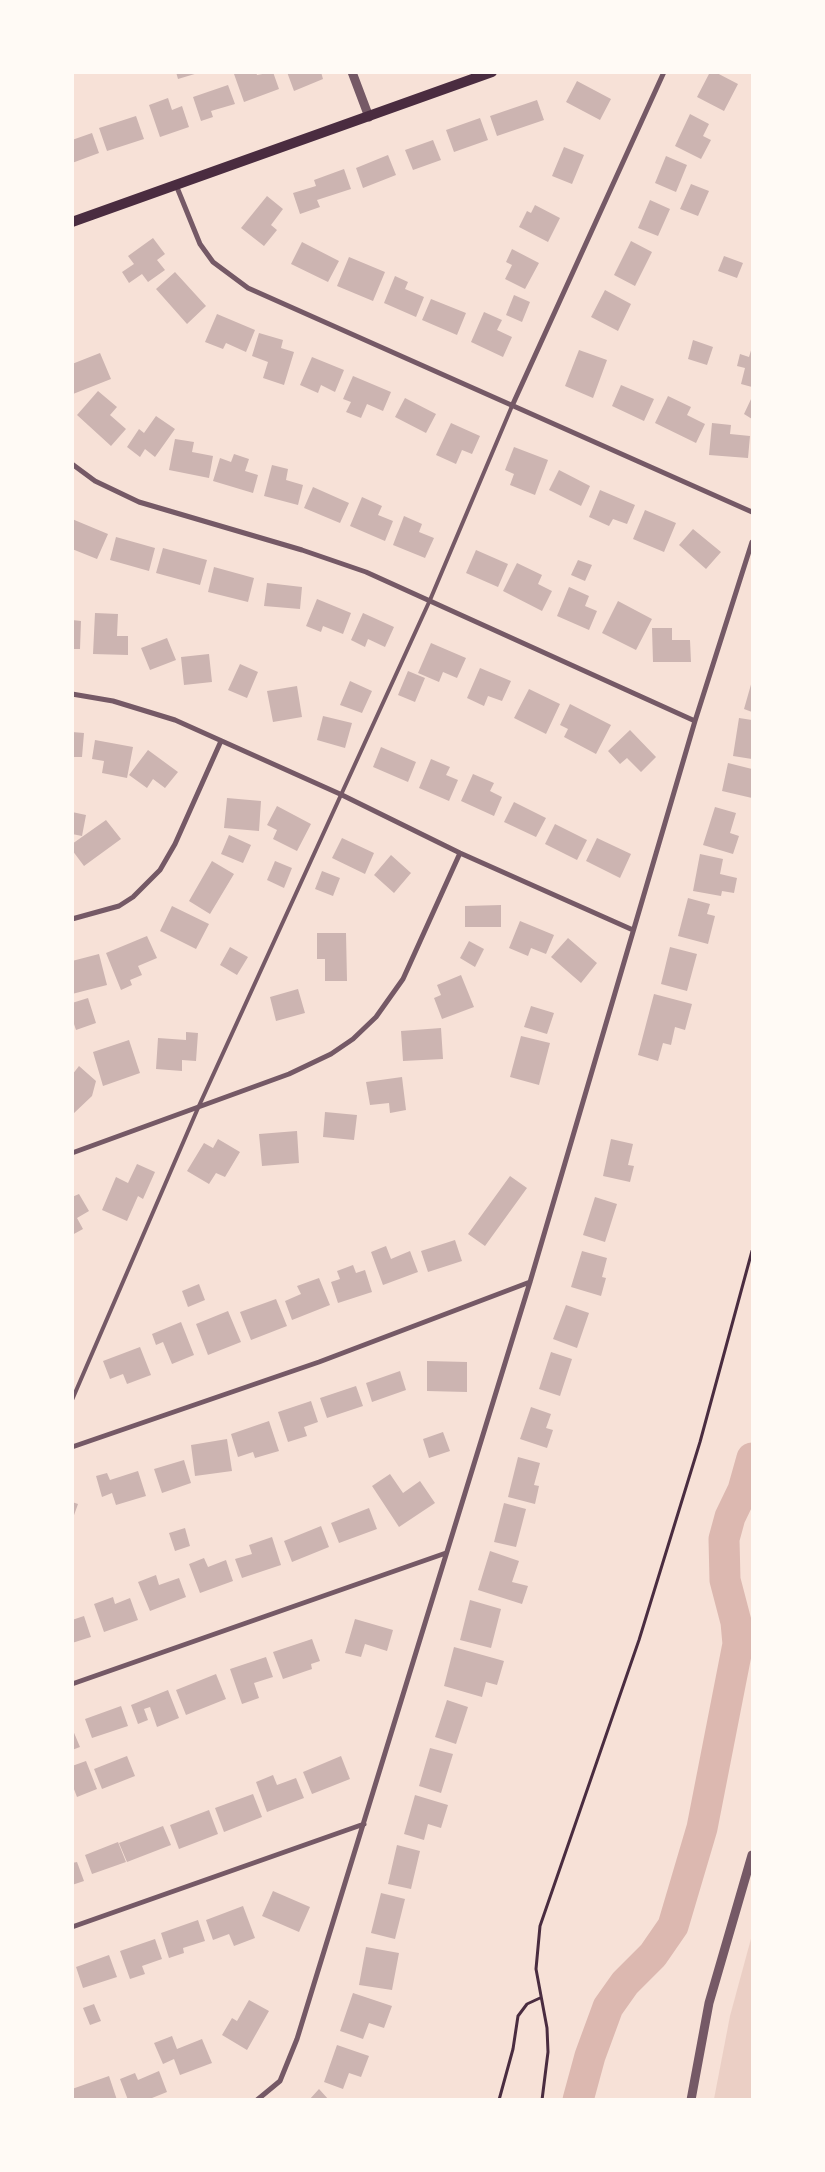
<!DOCTYPE html>
<html>
<head>
<meta charset="utf-8">
<style>
  body { margin:0 }
  #map { position:relative; width:825px; height:2172px; overflow:hidden; background:#f7e1d7; font-family:"Nunito Sans",sans-serif }
  canvas { display:block }
  .frame { position:absolute; inset:0; border:74px solid #fffaf5; pointer-events:none }
</style>
</head>
<body>
<div id="map">
<canvas width="825" height="2172"></canvas>
<div class="frame"></div>
</div>
<script>
const ctx = document.querySelector('canvas').getContext('2d');
ctx.lineJoin = 'round';
function fill(path, color) { ctx.fillStyle = color; ctx.fill(path, 'evenodd'); }
const shape = rows => new Path2D(rows.map(r => 'M' + r).join(''));
function strokePath(path, color, width, dash) { ctx.strokeStyle = color; ctx.lineWidth = width; ctx.lineCap = dash ? 'butt' : 'round'; ctx.setLineDash(dash || []); ctx.stroke(path); }
fill(shape([
  [752,1935,752,2099,714,2099,730,2016]
]), '#ebcfc5');
strokePath(shape([
  [578,2100,590,2056,608,2007,625,1983,653,1955,673,1926,702,1828,738,1644,736,1622,725,1580,724,1539,730,1517,743,1490,752,1458]
]), '#dcb8b0', 31);
fill(shape([
  [176,72,198,72,198,73,178,79],
  [237,72,256,72,257,75,273,72,279,89,244,102,234,74],
  [287,72,321,72,323,79,294,91],
  [710,72,715,72,738,84,724,111,697,97],
  [577,81,611,99,600,120,566,102],
  [228,85,235,104,211,111,213,117,201,121,193,97],
  [168,98,172,110,182,106,189,127,160,137,149,105],
  [537,100,544,120,497,136,490,116],
  [690,114,709,124,703,136,711,140,701,159,675,146],
  [136,116,144,139,107,151,99,128],
  [480,118,488,140,454,152,446,130],
  [92,133,99,153,72,163,72,140],
  [433,140,441,160,413,170,405,150],
  [564,147,584,155,572,184,552,176],
  [388,155,396,175,363,188,356,168],
  [666,156,687,165,676,192,655,183],
  [344,169,351,189,317,200,320,207,300,214,293,193,316,186,314,180],
  [691,184,709,191,698,216,680,209],
  [267,196,283,209,271,225,277,230,264,246,241,228],
  [650,200,670,209,658,236,638,228],
  [535,205,560,218,548,242,519,227,527,211,531,213],
  [153,238,165,254,157,260,165,270,148,282,142,274,129,283,122,272,134,264,128,256],
  [631,241,652,252,635,286,614,275],
  [302,242,339,261,328,282,291,264],
  [512,249,539,263,525,289,505,279,512,265,506,262],
  [724,256,743,263,737,278,718,271],
  [349,257,385,272,373,301,337,286],
  [175,272,206,306,187,324,156,289],
  [395,276,408,282,405,289,424,297,416,317,384,303],
  [605,290,631,304,618,331,591,317],
  [514,295,530,302,522,322,506,315],
  [431,299,466,313,457,335,422,320],
  [484,312,502,320,497,330,512,337,503,357,471,342],
  [217,314,255,330,246,352,226,343,223,349,205,342],
  [259,333,283,340,281,348,294,352,284,385,263,378,268,362,252,356],
  [693,340,713,347,707,365,688,359],
  [752,347,752,387,741,384,745,368,737,366,740,354,749,357],
  [579,350,607,360,593,398,565,386],
  [100,353,111,379,73,394,72,364],
  [312,357,344,370,335,392,321,385,318,393,300,385],
  [353,376,391,392,383,411,367,404,361,418,346,412,351,402,343,399],
  [621,385,654,399,644,421,612,406],
  [98,391,117,407,110,415,126,429,111,446,77,415],
  [668,396,691,407,687,415,705,424,696,443,655,423],
  [752,397,752,419,744,414],
  [405,398,436,414,426,433,395,417],
  [156,416,175,429,155,457,145,449,140,457,127,447,139,429,144,433],
  [451,423,480,436,472,454,462,450,456,464,436,455],
  [712,423,731,425,730,434,750,436,748,458,709,455],
  [175,439,194,442,192,452,213,456,209,478,169,470],
  [514,447,548,460,535,495,510,485,514,474,505,470],
  [234,454,249,459,245,471,258,475,253,493,213,481,220,458,231,462],
  [272,465,288,469,286,480,303,485,298,505,264,496],
  [559,470,590,486,581,506,549,490],
  [313,487,349,503,340,523,304,508],
  [600,490,635,505,627,524,613,519,609,526,589,517],
  [362,497,382,506,378,515,393,521,385,541,350,526],
  [645,510,676,523,664,552,633,539],
  [404,516,422,524,419,532,434,538,425,558,393,545],
  [72,519,108,534,97,559,72,549],
  [693,529,721,552,706,569,679,545],
  [116,537,155,548,149,571,110,560],
  [163,548,207,560,200,585,156,573],
  [476,550,508,564,498,587,466,573],
  [578,560,592,565,585,581,571,575],
  [517,563,542,575,538,584,552,591,542,611,503,591],
  [214,567,254,578,248,602,208,592],
  [267,583,302,587,300,609,264,606],
  [569,587,589,596,585,606,597,611,589,630,557,616],
  [317,599,351,613,343,634,323,626,321,632,306,626],
  [618,601,652,619,636,650,602,633],
  [95,613,118,614,117,636,128,636,128,655,93,654],
  [363,613,394,627,385,647,368,639,365,647,351,640],
  [72,620,81,621,80,649,72,649],
  [652,628,672,628,672,640,690,640,691,662,653,662],
  [167,638,176,660,150,670,141,648],
  [431,643,466,658,457,678,443,672,439,682,418,673],
  [209,654,212,682,184,685,181,657],
  [240,664,258,672,247,698,228,690],
  [480,668,511,681,502,701,488,696,484,706,467,698],
  [408,671,425,678,415,702,398,695],
  [350,681,372,691,362,713,340,705],
  [752,681,752,712,744,709],
  [297,686,302,717,273,722,267,691],
  [529,689,560,704,546,734,514,718],
  [570,704,611,725,596,754,564,737,568,729,560,725],
  [323,716,352,723,345,748,317,740],
  [739,718,752,720,752,759,733,756],
  [630,730,656,757,641,772,627,758,620,764,608,751],
  [72,732,84,733,82,757,72,757],
  [95,740,133,747,127,778,102,773,104,761,92,759],
  [381,747,416,762,408,782,373,767],
  [148,750,178,772,165,788,153,779,147,788,129,775],
  [431,759,450,767,446,775,458,780,449,801,419,788],
  [728,763,752,769,752,798,722,791],
  [473,774,494,783,490,791,502,797,494,816,461,801],
  [227,798,261,801,259,831,224,828],
  [514,802,546,818,536,837,504,822],
  [277,806,311,824,297,851,273,839,277,830,267,825],
  [715,807,736,813,730,833,739,836,733,854,703,845],
  [72,812,86,815,82,836,72,834],
  [106,820,121,839,84,866,72,850,72,844],
  [555,824,587,840,577,860,545,844],
  [229,835,251,845,243,863,221,854],
  [342,838,374,853,365,874,332,858],
  [597,838,631,854,620,878,586,861],
  [700,854,723,859,720,874,737,878,734,893,722,891,721,896,693,891],
  [391,855,411,873,394,893,374,875],
  [212,861,234,874,210,914,189,901],
  [275,861,292,868,284,888,267,880],
  [322,871,340,878,333,896,315,889],
  [688,898,710,904,707,914,715,916,708,944,678,936],
  [501,905,501,927,465,927,465,906],
  [172,906,209,924,196,949,160,931],
  [520,921,554,935,546,954,531,948,528,956,509,948],
  [317,933,346,933,347,981,325,981,325,959,317,959],
  [147,936,157,958,138,966,142,975,130,980,132,985,121,990,106,953],
  [568,938,597,963,581,983,551,957],
  [469,941,484,949,475,967,460,958],
  [230,947,248,957,237,975,220,965],
  [670,947,697,954,687,991,661,984],
  [99,954,107,985,72,994,72,961],
  [461,975,474,1007,442,1019,434,998,441,995,437,985],
  [298,989,305,1013,276,1021,270,997],
  [654,994,692,1004,685,1030,675,1027,671,1045,663,1043,658,1061,638,1055],
  [88,998,96,1023,76,1030,72,1018,72,1003],
  [531,1006,554,1013,547,1034,524,1027],
  [441,1028,443,1059,403,1061,401,1031],
  [186,1032,198,1033,196,1061,182,1060,182,1071,156,1069,158,1038,186,1040],
  [521,1036,550,1043,539,1085,510,1077],
  [129,1040,140,1073,103,1086,93,1052],
  [79,1066,96,1081,92,1096,72,1115,72,1075],
  [402,1077,406,1110,390,1113,389,1103,370,1105,366,1082],
  [325,1112,357,1115,354,1140,323,1137],
  [297,1131,299,1163,262,1166,259,1134],
  [218,1139,240,1152,225,1177,216,1173,209,1184,187,1171,204,1143,213,1148],
  [611,1139,633,1144,628,1165,634,1166,630,1182,603,1176],
  [137,1164,155,1172,143,1199,138,1196,127,1221,102,1210,116,1177,128,1183],
  [510,1176,527,1188,485,1246,468,1234],
  [79,1194,89,1211,77,1218,83,1229,72,1235,72,1197],
  [595,1197,617,1204,605,1242,583,1235],
  [455,1240,462,1261,428,1272,421,1251],
  [386,1246,391,1259,410,1251,418,1272,383,1285,371,1252],
  [582,1251,607,1258,602,1277,606,1278,601,1296,571,1287],
  [353,1265,356,1273,365,1270,372,1292,338,1303,331,1282,340,1279,337,1271],
  [319,1278,330,1305,292,1320,285,1301,301,1294,297,1286],
  [199,1284,205,1300,188,1307,182,1291],
  [276,1299,287,1326,251,1340,240,1312],
  [566,1305,589,1313,577,1348,553,1339],
  [228,1311,241,1342,208,1355,196,1324],
  [181,1322,194,1355,172,1364,163,1342,156,1345,152,1334],
  [140,1347,151,1375,127,1384,123,1374,110,1379,103,1361],
  [551,1352,572,1359,560,1396,539,1389],
  [427,1361,467,1362,467,1392,427,1391],
  [400,1371,406,1390,372,1402,366,1383],
  [356,1386,363,1406,327,1418,320,1398],
  [311,1401,318,1422,304,1427,307,1436,288,1442,278,1412],
  [531,1407,551,1414,546,1428,553,1430,547,1448,520,1439],
  [269,1421,279,1451,255,1458,253,1452,238,1457,231,1434],
  [443,1432,450,1451,429,1458,423,1439],
  [227,1439,232,1471,195,1476,191,1445],
  [518,1457,540,1463,534,1485,539,1486,535,1504,508,1497],
  [184,1460,191,1483,162,1493,154,1469],
  [138,1471,146,1496,116,1505,112,1493,102,1497,96,1476,107,1473,110,1480],
  [390,1474,403,1493,420,1481,435,1503,399,1527,372,1486],
  [72,1502,78,1504,73,1518,72,1518],
  [504,1503,526,1509,516,1547,494,1542],
  [369,1508,377,1529,339,1543,331,1523],
  [321,1526,329,1547,292,1562,284,1541],
  [185,1528,190,1546,175,1551,169,1533],
  [272,1537,281,1565,242,1578,235,1559,252,1554,249,1545],
  [490,1551,519,1561,512,1582,528,1586,522,1604,478,1590],
  [204,1558,208,1567,226,1560,233,1581,200,1593,189,1564],
  [156,1575,159,1585,179,1578,186,1597,150,1611,138,1582],
  [113,1597,115,1604,130,1598,138,1620,104,1632,94,1604],
  [470,1600,501,1609,491,1648,460,1640],
  [84,1616,91,1637,72,1643,72,1620],
  [355,1619,393,1630,387,1651,365,1644,361,1657,345,1653],
  [312,1639,320,1661,311,1664,312,1669,283,1679,273,1652],
  [454,1647,504,1661,497,1685,486,1682,482,1697,444,1686],
  [266,1657,273,1677,254,1683,259,1698,242,1704,230,1669],
  [216,1674,226,1699,186,1715,176,1690],
  [168,1690,179,1718,157,1727,150,1707,144,1709,148,1720,138,1724,131,1705],
  [447,1700,468,1707,456,1744,435,1737],
  [121,1706,128,1726,92,1738,85,1719],
  [72,1728,80,1747,72,1750],
  [430,1748,453,1754,441,1793,419,1786],
  [127,1756,135,1776,102,1789,94,1769],
  [341,1756,350,1779,312,1794,303,1772],
  [86,1761,97,1789,77,1797,72,1784,72,1766],
  [273,1775,277,1785,296,1778,304,1798,267,1812,256,1782],
  [253,1794,262,1817,224,1832,215,1808],
  [415,1795,448,1805,441,1828,428,1824,424,1840,404,1834],
  [209,1810,218,1834,179,1849,170,1825],
  [163,1826,171,1845,127,1862,119,1843],
  [118,1842,126,1862,92,1874,85,1855],
  [397,1845,420,1851,411,1889,388,1884],
  [77,1862,84,1881,72,1885,72,1863],
  [273,1891,310,1907,299,1932,262,1916],
  [381,1893,405,1899,395,1939,371,1933],
  [243,1906,255,1938,234,1946,229,1934,213,1940,206,1920],
  [198,1920,205,1941,183,1948,184,1953,169,1958,161,1933],
  [155,1939,162,1959,142,1966,145,1974,130,1979,120,1951],
  [366,1947,399,1953,392,1990,359,1985],
  [109,1955,117,1977,83,1988,76,1967],
  [353,1993,392,2006,384,2028,369,2023,363,2039,340,2031],
  [249,2000,269,2011,247,2050,222,2035,232,2018,237,2021],
  [94,2004,101,2021,90,2025,83,2008],
  [172,2036,177,2049,202,2039,212,2063,180,2075,174,2059,163,2064,154,2043],
  [337,2045,369,2056,361,2077,349,2073,343,2089,324,2082],
  [159,2071,167,2092,147,2100,128,2100,120,2079,135,2073,138,2080],
  [109,2076,117,2100,72,2100,72,2089],
  [319,2089,329,2100,309,2100]
]), '#ccb4b1');
strokePath(shape([
  [499,2100,513,2049,518,2016,527,2004,540,1998],
  [542,2100,548,2052,547,2028,536,1969,540,1926,639,1640,700,1442,752,1251]
]), '#4a2c40', 3);
strokePath(shape([
  [72,1400,198,1108,430,600,512,406]
]), '#755966', 4);
strokePath(shape([
  [176,185,200,244,213,262,248,288,752,512],
  [512,406,664,72],
  [72,464,95,481,139,502,302,550,366,572,695,721],
  [72,694,113,701,175,720,340,794,460,853,633,930],
  [72,919,119,906,133,897,160,870,175,844,221,741],
  [72,1153,289,1074,331,1054,353,1039,376,1017,403,979,460,853],
  [72,1447,319,1362,530,1282],
  [72,1684,446,1553],
  [72,1927,364,1824],
  [257,2100,280,2081,297,2039,530,1282,695,721,752,542]
]), '#755966', 5);
strokePath(shape([
  [352,72,369,117],
  [691,2100,709,2003,752,1855]
]), '#755966', 9);
strokePath(shape([
  [72,222,492,72]
]), '#4a2c40', 10);
</script>
</body>
</html>
